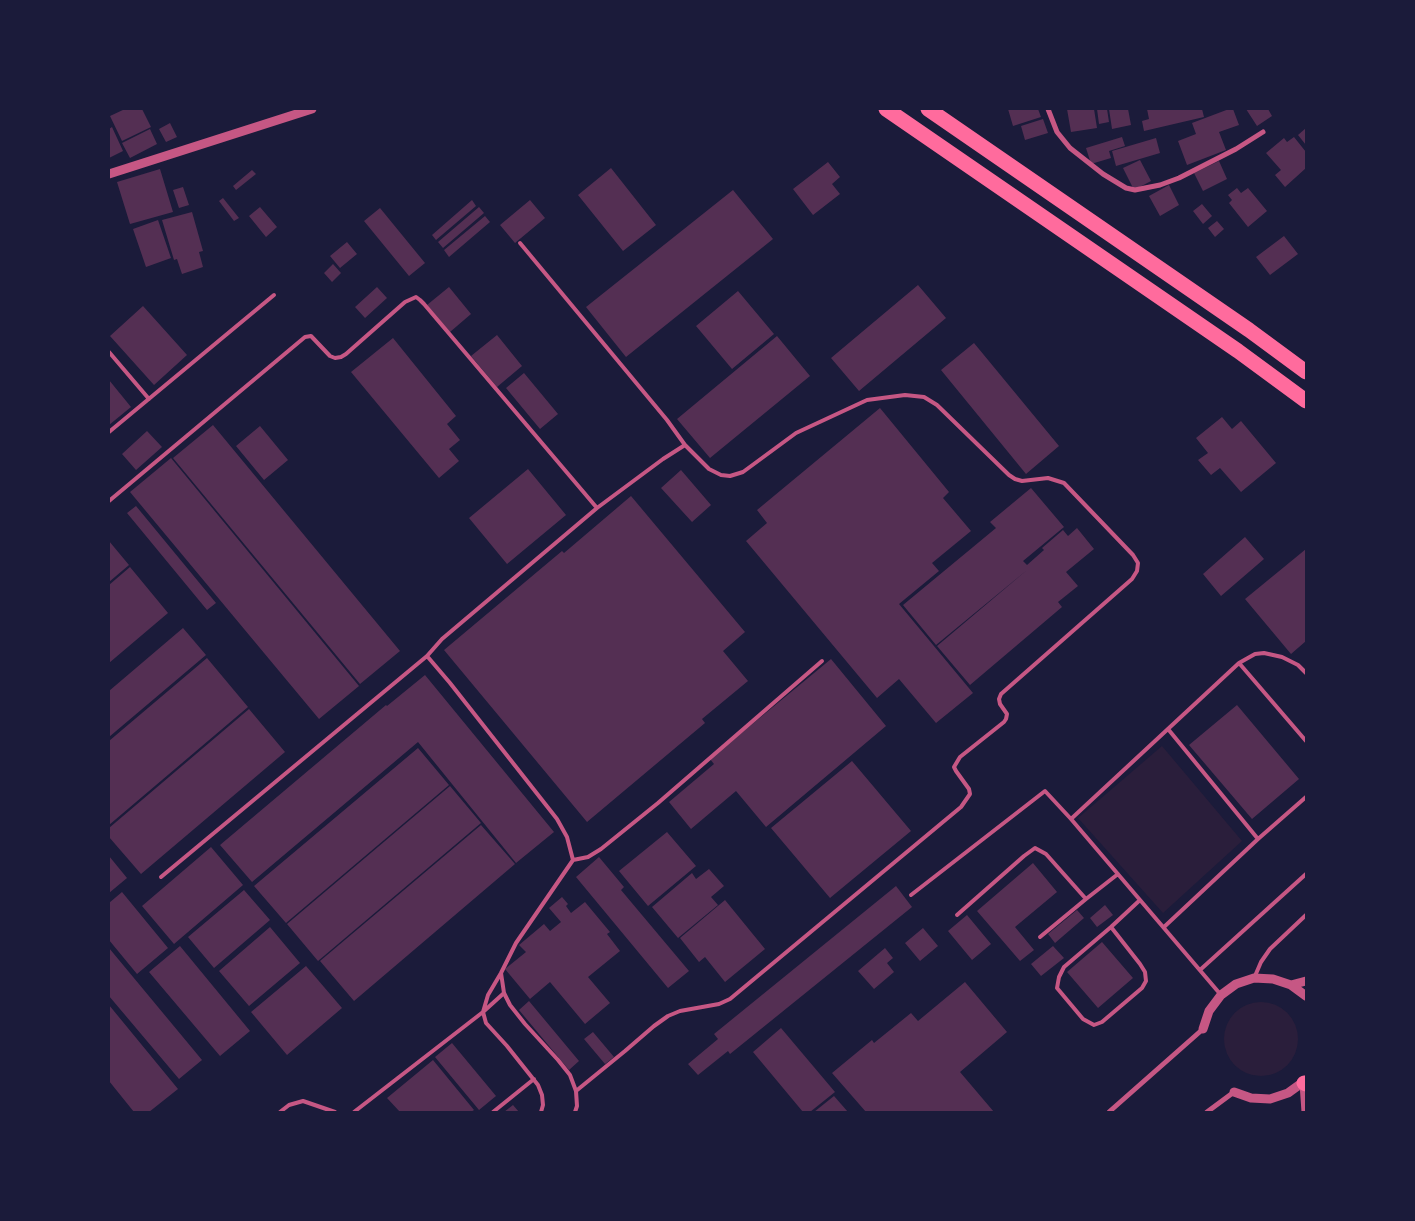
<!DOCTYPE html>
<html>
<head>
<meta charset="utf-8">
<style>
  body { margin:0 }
  #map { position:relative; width:1415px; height:1221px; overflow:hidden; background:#1b1b3a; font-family:Ubuntu,sans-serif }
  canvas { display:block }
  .frame { position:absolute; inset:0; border:110px solid #1b1b3a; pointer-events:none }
</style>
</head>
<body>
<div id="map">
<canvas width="1415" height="1221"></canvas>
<div class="frame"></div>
</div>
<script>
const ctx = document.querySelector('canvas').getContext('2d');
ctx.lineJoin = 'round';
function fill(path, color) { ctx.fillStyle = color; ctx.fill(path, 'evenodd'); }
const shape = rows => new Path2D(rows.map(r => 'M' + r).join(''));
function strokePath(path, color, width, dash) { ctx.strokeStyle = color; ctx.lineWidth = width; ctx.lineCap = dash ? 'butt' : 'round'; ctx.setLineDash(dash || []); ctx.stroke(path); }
fill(shape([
  [1162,746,1242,841,1163,913,1078,818],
  '1224 1039a37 37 0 1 1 74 0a37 37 0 1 1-74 0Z'
]), '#2a1e3b');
fill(shape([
  [125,109,142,109,151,127,122,141,110,116],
  [1008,109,1038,109,1041,117,1013,126],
  [1067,109,1094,109,1097,128,1071,132],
  [1097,109,1107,109,1109,122,1099,124],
  [1109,109,1128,109,1131,125,1112,129],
  [1147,109,1202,109,1204,117,1144,131,1142,121,1149,119],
  [1229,109,1233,109,1239,125,1219,132,1226,150,1187,165,1178,141,1196,134,1192,123],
  [1246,109,1268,109,1272,116,1257,126],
  [1043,119,1048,133,1025,140,1021,126],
  [170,123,177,137,166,142,159,129],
  [112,127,123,151,109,158,109,129],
  [1306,128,1306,145,1298,135],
  [150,129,157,144,130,158,122,143],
  [1122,137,1125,146,1109,151,1111,158,1091,164,1086,148],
  [1294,137,1306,152,1306,163,1305,164,1306,168,1285,187,1275,175,1281,170,1266,153,1284,138,1287,142],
  [1156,138,1160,153,1116,166,1112,151],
  [1140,160,1151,181,1134,190,1123,168],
  [1219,161,1227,179,1203,191,1194,173],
  [828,162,840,177,832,184,840,194,813,215,793,189],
  [611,168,656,225,623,251,578,195],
  [160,169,173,212,130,224,117,182],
  [252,170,256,174,236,190,233,186],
  [1169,185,1179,205,1160,216,1149,196],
  [183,187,189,205,179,208,173,190],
  [1237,188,1241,193,1248,188,1267,211,1248,227,1229,203,1232,200,1228,195],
  [733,190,773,239,626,357,586,307],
  [223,198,239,218,234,221,219,201],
  [472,200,476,206,436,240,432,235],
  [530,200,545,218,515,243,500,225],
  [1202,204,1212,216,1203,224,1193,211],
  [260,207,277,227,266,237,249,216],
  [479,207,484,213,443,248,438,242],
  [380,208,425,263,409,276,364,221],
  [192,212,203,251,199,252,203,267,182,274,177,259,174,260,162,220],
  [485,216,490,222,449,257,444,250],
  [158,220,171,258,146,267,133,229],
  [1217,221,1224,229,1215,237,1208,228],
  [1284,236,1298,254,1270,275,1256,257],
  [347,242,357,254,340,268,330,256],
  [333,264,341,273,332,282,324,273],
  [918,285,946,318,859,391,831,358],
  [377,287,387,298,365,318,355,307],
  [449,287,471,314,450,332,427,305],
  [738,291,774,334,732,369,696,326],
  [143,306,187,355,154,385,110,336],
  [497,335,522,366,497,387,471,356],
  [777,336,810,376,710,458,677,419],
  [393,338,456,416,447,424,460,440,449,449,459,461,439,478,351,372],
  [974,343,1059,446,1026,474,941,370],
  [524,373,558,414,540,429,506,388],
  [109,380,131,407,109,425],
  [880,408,949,492,943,498,971,531,932,563,939,571,899,604,973,693,936,723,899,679,877,698,746,541,767,523,757,510],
  [1222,417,1232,429,1241,421,1276,463,1241,492,1220,468,1211,475,1198,460,1208,453,1196,438],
  [213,425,400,651,360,684,173,458],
  [260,426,288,460,264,480,236,446],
  [147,431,162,447,136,470,122,454],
  [171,458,359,686,319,719,130,492],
  [528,469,566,515,507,564,469,518],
  [681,470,711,505,692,522,661,488],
  [1031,488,1064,527,1023,561,1027,565,1044,550,1042,548,1063,530,1068,536,1077,528,1094,549,1066,572,1078,586,1058,602,1062,607,970,685,937,646,1027,570,936,645,903,605,996,528,990,522],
  [631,496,745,632,723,651,748,681,702,719,705,723,587,822,444,650,562,551,564,553],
  [136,506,216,603,207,610,127,513],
  [1245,537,1264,559,1221,596,1203,574],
  [109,541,129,565,109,582],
  [1306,549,1306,641,1291,654,1245,599],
  [130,567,168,613,109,663,109,585],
  [183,628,206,655,109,737,109,691],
  [207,658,248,707,109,825,109,741],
  [831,659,886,726,766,827,736,791,691,829,669,802,714,764,710,759],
  [425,675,554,832,516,863,418,742,252,882,220,845,386,705,387,706],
  [1237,705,1299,779,1252,819,1189,745],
  [249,709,285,752,141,874,109,837,109,828],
  [418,748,449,785,286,923,254,886],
  [852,761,911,831,830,898,771,828],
  [450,786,481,823,318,961,287,924],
  [481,825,515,864,354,1001,320,961],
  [667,832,696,866,648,906,619,871],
  [211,847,243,885,174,944,142,906],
  [109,856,127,878,109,893],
  [599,857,624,887,621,890,689,971,668,988,576,877],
  [1033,863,1057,892,1015,927,1034,950,1020,961,977,911],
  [709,869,724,886,711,897,718,905,678,938,652,907,692,873,696,879],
  [896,886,912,907,730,1054,728,1051,698,1075,688,1064,718,1039,714,1034],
  [244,890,270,920,214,968,188,937],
  [122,892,168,948,137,974,109,940,109,903],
  [562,897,568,904,566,906,571,913,585,902,610,932,607,934,620,951,588,977,610,1003,585,1024,550,982,530,999,505,969,526,952,519,945,544,924,550,931,561,922,549,908],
  [725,900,765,949,725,982,705,957,699,962,680,938],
  [1105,905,1113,915,1097,927,1090,918],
  [1077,910,1084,918,1055,943,1048,934],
  [967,915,991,944,972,960,948,931],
  [270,927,300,963,249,1006,219,971],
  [923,928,938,946,920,961,905,943],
  [1102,942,1133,978,1098,1008,1067,972],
  [180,946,250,1031,220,1056,149,972],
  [1053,946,1064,958,1041,976,1031,964],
  [109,948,202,1060,179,1079,109,996],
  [885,948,893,958,887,963,894,972,874,989,858,971],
  [306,966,342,1008,287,1055,251,1012],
  [965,982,1007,1032,960,1072,994,1112,866,1112,832,1073,872,1040,874,1043,911,1013,918,1021],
  [529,1001,579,1061,569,1070,519,1010],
  [109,1005,178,1089,149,1112,134,1112,109,1081],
  [781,1028,835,1092,810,1112,803,1112,753,1052],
  [593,1032,614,1057,605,1064,584,1039],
  [452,1043,496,1096,479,1110,435,1057],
  [433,1060,474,1110,471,1112,400,1112,387,1098],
  [834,1096,848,1112,814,1112],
  [513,1105,519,1112,504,1112]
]), '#542f53');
strokePath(shape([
  [520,243,667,420,685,445],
  [109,352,149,399],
  [109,432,274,295],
  [109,501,305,337,311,336,330,356,335,358,341,357,346,354,405,302,416,297,420,300,424,304,597,508],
  [1239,663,1306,741],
  [1071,819,1239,663,1255,654,1264,653,1282,657,1298,665,1306,673],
  [1258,839,1306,797],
  [573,860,567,837,557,819,450,683,427,656,442,639,597,508,663,459,685,445,709,469,721,475,730,476,743,472,796,433,867,400,905,395,924,397,937,405,1009,475,1015,479,1022,481,1048,478,1064,483,1133,555,1138,563,1137,571,1132,579,1001,694,999,699,1000,704,1007,714,1006,719,1004,722,960,757,954,767,956,771,969,789,970,794,961,807,730,999,719,1004,680,1011,668,1016,654,1026,625,1051,576,1091],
  [161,877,427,656],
  [911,895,1045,791,1071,819,1221,995],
  [957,915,1024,856,1035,848,1046,854,1086,899,1118,874],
  [1111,927,1140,964,1145,972,1146,981,1142,988,1102,1022,1094,1025,1083,1019,1057,988,1059,977,1064,967,1111,927,1140,900],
  [1164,927,1258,839,1168,729],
  [1040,937,1086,899],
  [1200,970,1306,874],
  [501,973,504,993,510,1005,525,1024,558,1060,570,1075,576,1091,577,1106,575,1112],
  [1255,976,1261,962,1270,949,1306,915],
  [280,1112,289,1105,303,1101,335,1112],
  [354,1112,483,1012,504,993],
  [493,1112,534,1079],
  [541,1112,543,1105,542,1095,538,1085,507,1046,486,1023,483,1012,488,995,501,973,516,943,573,860,588,857,601,849,658,803,822,661]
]), '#c65784', 4);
strokePath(shape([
  [1048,109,1057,132,1070,148,1103,174,1126,188,1135,190,1160,185,1179,178,1236,149,1263,132],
  [1109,1112,1203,1029],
  [1207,1112,1234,1092]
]), '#c65784', 5);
strokePath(shape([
  [109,174,312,109],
  [1291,985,1306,981],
  [1203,1029,1209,1011,1221,995,1236,984,1254,978,1273,979,1291,985,1306,996],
  [1304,1083,1306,1112],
  [1234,1092,1251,1098,1270,1099,1288,1093,1306,1080]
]), '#c65784', 9);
strokePath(shape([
  [886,109,1238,351,1306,401],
  [928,109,1249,330,1306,372],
  [1304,1083,1306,1084]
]), '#ff6b9d', 15);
</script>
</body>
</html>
